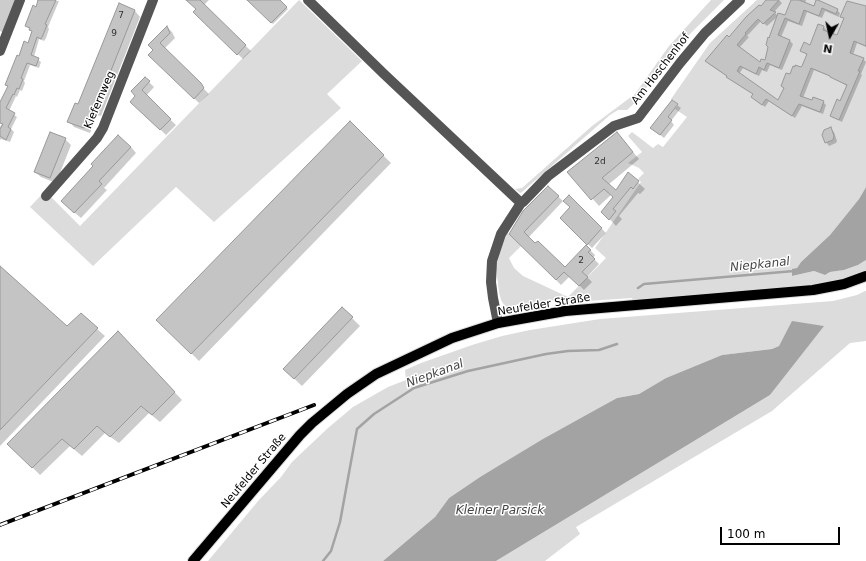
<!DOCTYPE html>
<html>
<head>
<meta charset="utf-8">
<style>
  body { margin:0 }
  #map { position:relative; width:866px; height:561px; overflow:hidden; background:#fff; font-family:"DejaVu Sans",sans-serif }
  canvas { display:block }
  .north { position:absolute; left:810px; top:16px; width:40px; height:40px; -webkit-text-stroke:3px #fff; paint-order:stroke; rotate:189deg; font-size:11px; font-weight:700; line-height:16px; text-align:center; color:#000 }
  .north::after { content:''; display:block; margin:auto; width:14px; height:18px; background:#000; clip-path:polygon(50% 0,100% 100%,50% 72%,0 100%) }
  .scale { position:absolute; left:720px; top:527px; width:120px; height:18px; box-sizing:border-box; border:2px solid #000; border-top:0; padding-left:5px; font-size:12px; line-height:14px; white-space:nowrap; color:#000; -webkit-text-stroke:3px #fff; paint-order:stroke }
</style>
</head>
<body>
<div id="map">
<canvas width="866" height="561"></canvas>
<div class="north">N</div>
<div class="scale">100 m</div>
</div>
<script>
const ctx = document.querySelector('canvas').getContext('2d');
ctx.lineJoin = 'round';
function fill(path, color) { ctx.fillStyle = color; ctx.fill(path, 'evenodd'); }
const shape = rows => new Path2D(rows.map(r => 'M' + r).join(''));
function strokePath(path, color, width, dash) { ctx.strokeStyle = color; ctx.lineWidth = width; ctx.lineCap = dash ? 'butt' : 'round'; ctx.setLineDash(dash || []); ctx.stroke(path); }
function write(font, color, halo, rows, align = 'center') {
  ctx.font = font + ' "DejaVu Sans",sans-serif'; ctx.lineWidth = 3; ctx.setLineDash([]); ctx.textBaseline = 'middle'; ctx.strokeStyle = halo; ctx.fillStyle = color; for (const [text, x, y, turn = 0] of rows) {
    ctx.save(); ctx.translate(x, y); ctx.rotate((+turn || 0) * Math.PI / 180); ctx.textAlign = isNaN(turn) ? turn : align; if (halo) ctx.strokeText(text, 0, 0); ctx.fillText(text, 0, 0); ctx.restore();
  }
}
fill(shape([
  [299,0,362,61,327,94,341,108,214,222,176,187,93,266,30,207,45,191,80,226],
  [711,0,724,0,684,40,652,79,640,98,627,110,618,110,610,115,522,192,520,193,515,189,522,188,592,126,635,94,669,46],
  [757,0,866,0,866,187,859,199,830,235,801,262,792,276,814,271,825,275,830,272,844,270,858,265,866,260,866,271,841,280,810,285,633,300,632,298,587,301,570,299,554,300,514,309,509,308,504,305,501,300,499,292,496,268,499,252,505,230,521,246,509,258,514,268,523,276,568,297,606,258,595,248,641,182,638,179,644,173,639,168,628,163,642,152,628,136,632,132,653,148,658,144,663,147,687,117,675,109,678,104,671,99,710,43],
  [865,291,866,291,866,341,850,343,772,411,576,527,580,534,545,561,496,561,770,395,823,326,793,322,779,346,772,349,722,355,666,378,639,394,617,398,480,477,449,498,435,517,383,561,208,561,259,500,281,477,292,462,328,428,353,407,388,387,406,380,405,370,421,363,472,345,502,336,530,330,600,319,833,301,857,295]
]), '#dcdcdc');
fill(shape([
  [866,187,866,260,858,265,844,270,830,272,825,275,814,271,792,276,792,269,797,268,801,262,830,235,859,199],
  [792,321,824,326,770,395,496,561,383,561,435,517,449,498,480,477,543,439,617,398,639,394,666,378,722,355,772,349,779,346]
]), '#a3a3a3');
fill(shape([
  [0,0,16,0,4,33,0,31],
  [40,0,59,1,48,27,49,29,46,38,44,41,39,39,34,57,41,62,39,68,30,65,24,81,25,83,22,91,20,90,17,97,16,96,9,111,17,117,11,129,14,132,10,142,1,139,0,140,0,127,3,122,0,120,0,104,8,87,6,85,19,57,28,44,33,32,26,26],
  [188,0,209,0,204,5,251,51,243,59,194,12,197,9],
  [248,0,279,0,288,9,273,24],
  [767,0,779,0,782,3,774,12,778,16,767,26,761,21,747,36,749,37,739,48,760,64,765,62,792,0,806,0,805,3,814,7,817,1,837,10,840,13,839,17,825,11,822,18,807,12,802,26,788,21,781,37,790,41,793,44,782,70,770,65,767,72,762,70,759,76,743,68,739,74,779,101,784,89,782,86,790,76,801,68,808,55,802,51,811,46,819,25,824,27,827,30,826,32,837,37,844,19,842,16,866,16,866,47,857,43,853,55,863,59,866,62,861,74,862,75,842,122,831,116,840,102,847,86,832,77,814,70,803,98,813,101,823,102,826,105,823,114,802,106,795,118,769,101,765,107,755,100,754,94,731,80,728,77,709,64,729,38],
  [119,5,135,11,140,17,101,116,97,115,90,133,74,127,69,121,79,106],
  [167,27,172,32,175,38,164,49,209,94,199,103,150,55,154,50],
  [145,78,154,87,146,96,176,125,166,135,132,102,137,96],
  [677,105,681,108,671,121,674,125,664,138,655,131],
  [350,123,391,163,199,361,158,320],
  [830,129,834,132,837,141,836,143,829,146,826,142],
  [65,139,71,145,56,183,41,177,35,172],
  [623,140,639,159,608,185,616,191,628,173,645,189,640,194,638,193,619,216,622,219,616,226,603,212,614,198,611,195,599,206,569,172],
  [131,147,136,153,104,188,107,190,81,218,68,207],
  [548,187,563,201,528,238,565,268,586,246,595,255,593,258,599,264,587,277,592,282,584,290,570,276,561,285,510,234],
  [569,197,606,233,592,248,561,218,571,207],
  [0,267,67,328,97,329,105,336,0,446],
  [342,308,360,326,302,386,284,369],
  [125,340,182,400,160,422,149,413,119,443,105,433,82,456,70,446,40,475,9,444]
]), '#0003');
strokePath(shape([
  [638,288,644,284,794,271],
  [323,561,331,551,340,522,357,429,374,414,414,388,468,371,546,354,568,351,599,350,617,344]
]), '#a3a3a3', 2.5);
const building = shape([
  [38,0,56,0,45,24,47,25,43,35,41,39,37,37,31,55,39,58,36,66,27,63,21,78,23,79,19,89,17,88,14,95,13,94,6,108,15,113,8,127,11,129,6,140,0,136,0,129,3,124,0,123,0,102,8,86,5,85,17,55,19,56,24,41,28,43,32,31,29,30,30,28,25,26,33,5,36,7,38,0],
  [186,0,200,0,246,45,237,55,193,12,196,9,186,0],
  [247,0,280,0,287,7,271,23,247,0],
  [766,0,779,0,770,10,776,12,763,24,758,19,745,33,746,34,737,45,760,62,761,59,765,60,768,47,766,45,768,37,769,38,778,13,785,15,791,0,799,0,814,6,816,0,818,0,838,9,836,14,822,8,819,16,804,10,799,24,785,18,778,35,790,40,779,68,767,63,764,70,759,67,756,74,740,66,737,71,778,100,784,88,781,86,786,73,790,74,793,66,795,67,795,65,801,67,802,66,807,54,800,51,804,42,810,45,818,24,824,26,823,30,837,35,844,18,840,17,847,1,866,6,866,46,854,41,850,53,864,58,858,71,860,71,839,120,830,116,837,99,840,101,847,85,830,77,830,76,811,68,800,96,812,100,813,97,824,101,820,112,799,104,792,116,766,99,762,105,751,97,753,94,726,77,727,76,705,61,727,35,729,37,746,17,759,5,761,6,766,0],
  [119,3,135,10,95,111,92,110,84,128,67,122,75,103,78,104,119,3],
  [167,26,170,33,160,43,201,83,204,88,194,99,148,55,153,50,148,45,167,26],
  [145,77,150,81,142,90,171,119,160,130,130,102,135,96,131,91,145,77],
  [672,100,678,104,668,117,672,120,660,135,650,128,672,100],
  [350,121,384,155,191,354,156,320,350,121],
  [831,127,834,136,833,140,825,143,822,135,824,130,831,127],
  [50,132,66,138,50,178,34,172,50,132],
  [617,132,633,152,602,178,616,190,628,172,639,181,633,189,631,187,613,209,616,211,609,220,601,212,613,197,604,189,591,200,567,172,617,132],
  [118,135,131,147,99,181,102,184,74,213,61,201,93,166,91,164,118,135],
  [548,186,559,196,524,232,535,243,538,241,565,267,586,245,591,250,588,252,595,259,582,272,588,277,579,286,564,272,556,280,509,234,523,211,548,186],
  [569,195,602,228,587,245,560,218,570,207,563,201,569,195],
  [0,266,67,326,81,313,98,328,0,430,0,266],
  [342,307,353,317,294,379,283,369,342,307],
  [118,331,175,392,152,415,141,406,110,437,97,426,74,449,62,439,32,468,7,444,118,331]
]);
fill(building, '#c4c4c4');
strokePath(building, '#999', 1);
const major = shape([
  [193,561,300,435,312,423,347,394,376,374,452,338,498,323,565,311,813,290,844,284,866,276]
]);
strokePath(major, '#dbdbdb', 12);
strokePath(shape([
  [308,0,384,74,521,203],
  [0,51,20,0],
  [46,196,97,138,103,128,153,0],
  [498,323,493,298,491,282,492,261,501,234,521,203,523,202,548,176,614,126,638,118,680,63,705,33,740,0]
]), '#555', 10);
strokePath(major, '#000', 10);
const rail = shape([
  [0,525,314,405]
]);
strokePath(rail, '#000', 4);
strokePath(rail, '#fff', 2.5, [8]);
write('9px', '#313131', null, [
  ["7",121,16],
  ["9",114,34],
  ["2d",600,162],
  ["2",581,261]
]);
write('11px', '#000', '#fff', [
  ["Am Hoschenhof",661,69,-52],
  ["Kiefernweg",100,100,-67],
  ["Neufelder Straße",544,305,-9],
  ["Neufelder Straße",254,471,-50]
]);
write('italic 12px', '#444', '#fff', [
  ["Niepkanal",760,265,-6],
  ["Niepkanal",435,374,-20],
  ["Kleiner Parsick",500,511]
]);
</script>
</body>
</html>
